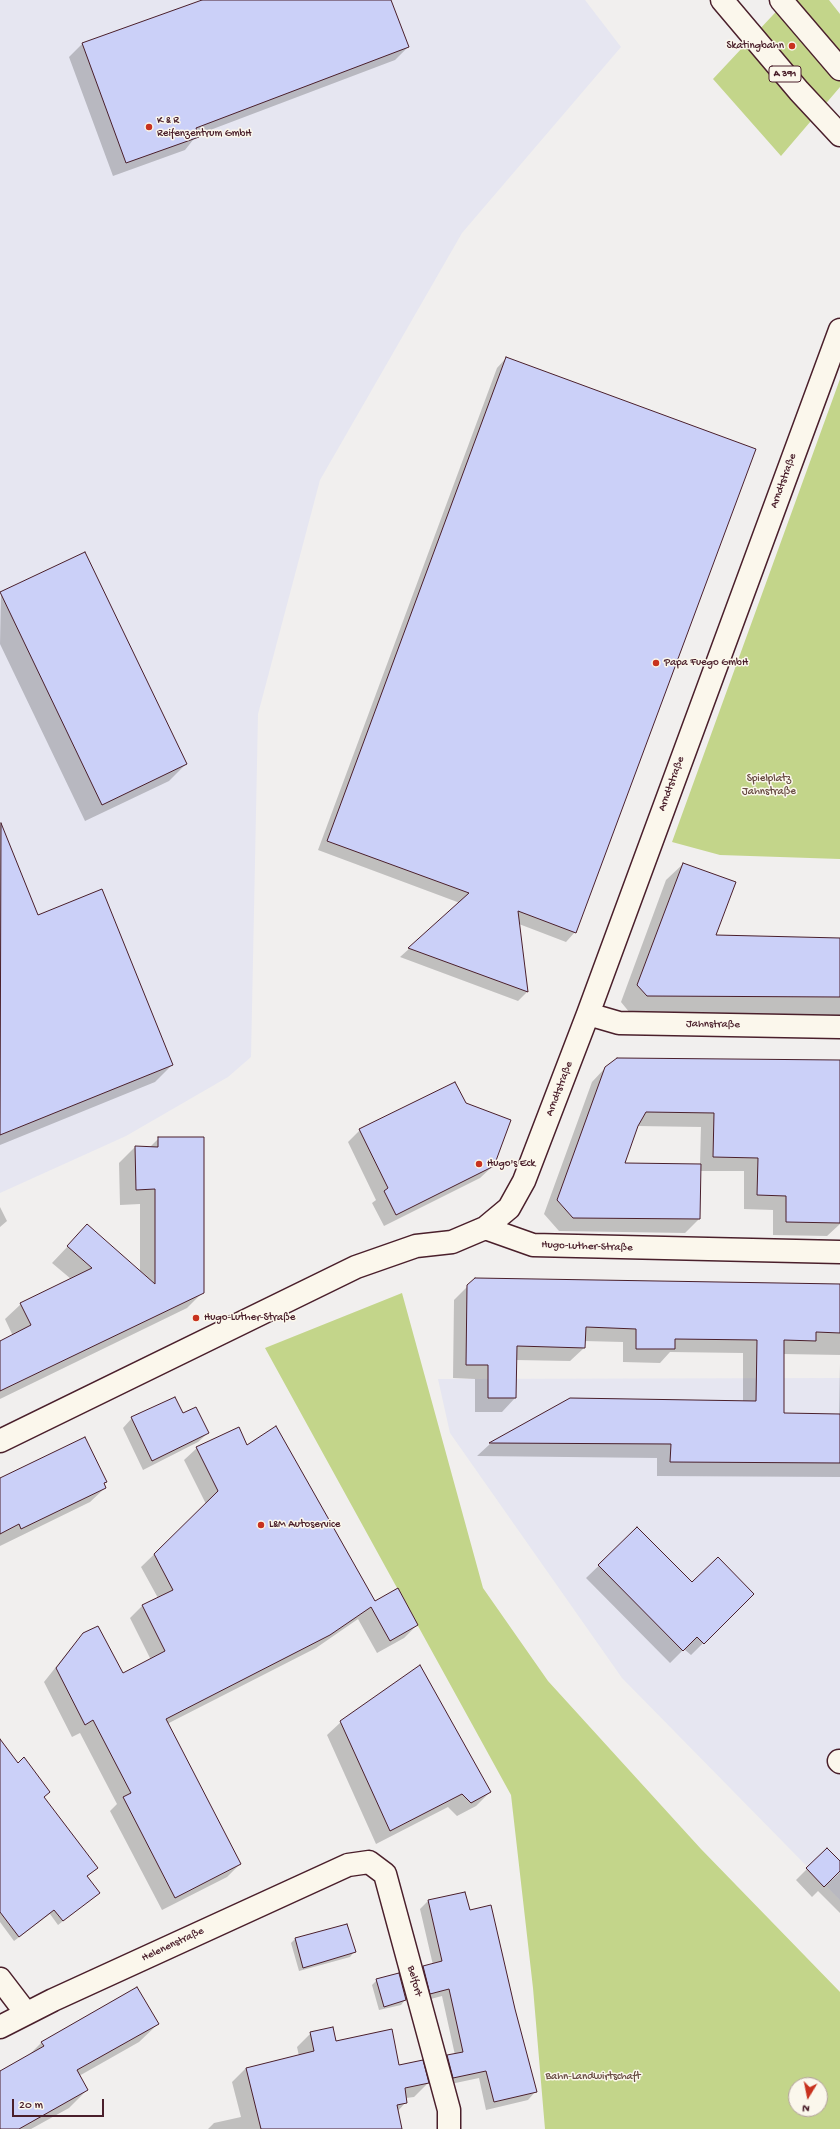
<!DOCTYPE html>
<html>
<head>
<meta charset="utf-8">
<style>
  body { margin:0 }
  #map { position:relative; width:840px; height:2129px; overflow:hidden; background:#f1efee; font-family:"Gochi Hand",sans-serif }
  canvas { display:block }
  .north { position:absolute; left:788px; top:2077px; width:40px; height:40px; box-sizing:border-box; background:#fbf7ec; border:1px solid #b4a19f; border-radius:50%; rotate:190deg; font-size:11px; font-weight:700; line-height:16px; text-align:center; color:#4a1f2b }
  .north::after { content:''; display:block; margin:auto; width:14px; height:18px; background:#c8321e; clip-path:polygon(50% 0,100% 100%,50% 72%,0 100%) }
  .scale { position:absolute; left:12px; top:2099px; width:92px; height:18px; box-sizing:border-box; border:2px solid #4a1f2b; border-top:0; padding-left:5px; font-size:12px; line-height:14px; white-space:nowrap; color:#4a1f2b; -webkit-text-stroke:3px #fbf7ec; paint-order:stroke }
</style>
</head>
<body>
<div id="map">
<canvas width="840" height="2129"></canvas>
<div class="north">N</div>
<div class="scale">20 m</div>
</div>
<script>
const ctx = document.querySelector('canvas').getContext('2d');
ctx.lineJoin = 'round';
function fill(path, color) { ctx.fillStyle = color; ctx.fill(path, 'evenodd'); }
const shape = rows => new Path2D(rows.map(r => 'M' + r).join(''));
function strokePath(path, color, width, dash) { ctx.strokeStyle = color; ctx.lineWidth = width; ctx.lineCap = dash ? 'butt' : 'round'; ctx.setLineDash(dash || []); ctx.stroke(path); }
function write(font, color, halo, rows, align = 'center') {
  ctx.font = font + ' "Gochi Hand",sans-serif'; ctx.lineWidth = 3; ctx.setLineDash([]); ctx.textBaseline = 'middle'; ctx.strokeStyle = halo; ctx.fillStyle = color; for (const [text, x, y, turn = 0] of rows) {
    ctx.save(); ctx.translate(x, y); ctx.rotate((+turn || 0) * Math.PI / 180); ctx.textAlign = isNaN(turn) ? turn : align; if (halo) ctx.strokeText(text, 0, 0); ctx.fillText(text, 0, 0); ctx.restore();
  }
}
fill(shape([
  [0,0,585,0,621,47,462,233,320,480,258,714,251,1057,228,1077,126,1136,0,1193],
  [840,1378,840,1900,622,1678,450,1433,438,1379]
]), '#e6e6f1');
fill(shape([
  [787,0,829,0,840,14,840,87,781,156,713,79],
  [840,379,840,859,720,855,672,842],
  [402,1293,483,1588,548,1681,701,1849,840,1992,840,2129,545,2129,533,1988,511,1795,265,1348],
  [796,2085,820,2085,820,2109,796,2109]
]), '#c3d58a');
fill(shape([
  [205,0,390,0,408,47,395,60,197,135,185,150,113,176,69,57,82,44],
  [506,358,575,932,566,942,519,924,527,992,518,1001,400,957,460,903,318,850,497,368],
  [1,593,186,764,169,781,85,821,0,644],
  [0,823,37,916,172,1065,155,1082,0,1145],
  [683,864,715,936,840,939,840,1015,630,1013,621,1002,666,880],
  [840,1060,840,1224,827,1236,773,1235,773,1210,744,1209,744,1171,700,1171,699,1219,685,1233,559,1231,544,1214,592,1082,606,1067],
  [637,1126,701,1127,700,1165,623,1164],
  [360,1130,493,1166,480,1178,384,1226,372,1203,376,1200,348,1142],
  [159,1138,203,1292,187,1308,0,1399,0,1342,13,1336,5,1319,21,1304,71,1279,52,1263,87,1226,140,1272,140,1204,120,1205,119,1163,135,1147,150,1147],
  [0,1207,7,1221,0,1227],
  [475,1279,840,1284,840,1355,783,1354,783,1414,839,1415,840,1363,840,1477,657,1476,657,1458,477,1456,490,1444,571,1398,743,1401,743,1353,670,1352,660,1363,623,1362,623,1342,584,1341,584,1348,570,1361,516,1360,515,1398,502,1412,475,1412,475,1379,453,1378,454,1300],
  [182,1414,208,1433,198,1442,143,1470,123,1428,132,1418],
  [247,1446,374,1603,417,1625,404,1638,377,1653,358,1619,316,1648,167,1724,240,1864,227,1877,162,1910,110,1811,117,1804,80,1733,72,1737,44,1682,71,1648,84,1634,122,1674,151,1660,130,1618,143,1605,158,1598,141,1567,206,1504,184,1460,197,1448],
  [0,1479,106,1482,103,1484,105,1488,90,1502,0,1546],
  [637,1529,692,1584,753,1594,691,1655,684,1649,670,1663,586,1578],
  [341,1722,490,1792,476,1806,457,1816,448,1807,376,1844,327,1735],
  [0,1740,97,1868,87,1877,94,1897,58,1925,50,1914,14,1941,0,1922],
  [827,1849,840,1862,840,1869,831,1878,832,1880,840,1872,840,1913,818,1891,812,1897,796,1880],
  [465,1893,469,1911,514,2010,535,2092,528,2100,486,2110,479,2078,446,2085,440,2064,448,2056,455,2055,442,1996,423,2001,416,1975,424,1967,433,1965,420,1909,428,1901],
  [295,1939,354,1952,350,1957,299,1971,291,1943],
  [377,1980,405,2000,401,2005,379,2010,372,1985],
  [158,2024,139,2042,79,2076,87,2090,69,2108,31,2129,0,2129,0,2073,27,2057,41,2043],
  [311,2033,399,2066,428,2083,414,2097,406,2098,406,2102,397,2112,401,2129,208,2129,214,2123,241,2117,232,2082,246,2068,299,2056,297,2047]
]), '#0003');
const building = shape([
  [202,0,391,0,409,47,196,128,199,137,126,163,82,43,202,0],
  [506,357,756,449,576,933,518,911,528,992,408,948,469,893,327,841,506,357],
  [85,552,187,764,102,805,0,592,85,552],
  [1,823,38,915,102,889,173,1065,0,1135,1,823],
  [683,863,736,882,716,935,840,938,840,997,647,996,637,985,683,863],
  [617,1058,840,1060,840,1223,786,1222,786,1196,757,1195,758,1158,713,1157,714,1113,646,1112,638,1126,625,1163,701,1164,700,1219,573,1218,557,1200,605,1067,617,1058],
  [455,1082,466,1103,511,1120,494,1166,396,1215,384,1191,388,1188,359,1129,455,1082],
  [158,1137,204,1137,204,1293,0,1391,0,1341,31,1325,20,1303,92,1268,67,1246,87,1224,155,1284,155,1189,136,1190,135,1146,158,1147,158,1137],
  [475,1278,840,1284,840,1333,816,1332,816,1341,784,1340,784,1413,840,1414,840,1463,670,1462,671,1444,489,1443,570,1398,756,1401,757,1340,675,1339,675,1349,636,1349,636,1329,586,1327,585,1348,517,1346,516,1398,488,1398,488,1365,466,1365,467,1285,475,1278],
  [175,1397,183,1413,196,1407,209,1433,152,1461,131,1417,175,1397],
  [276,1426,375,1601,398,1588,418,1625,390,1641,371,1607,330,1635,166,1719,241,1864,175,1898,123,1797,131,1793,93,1720,85,1725,56,1668,83,1633,98,1626,123,1673,165,1651,142,1605,173,1590,154,1554,218,1491,196,1447,239,1427,247,1445,276,1426],
  [85,1437,107,1482,104,1483,106,1488,21,1529,19,1524,0,1534,0,1478,85,1437],
  [637,1527,692,1582,718,1557,754,1594,704,1644,697,1637,683,1651,598,1565,637,1527],
  [420,1665,491,1792,471,1803,462,1794,390,1831,340,1721,420,1665],
  [0,1739,18,1763,24,1757,50,1792,44,1797,98,1868,87,1876,100,1893,63,1921,54,1910,19,1937,0,1912,0,1739],
  [827,1848,840,1861,840,1871,824,1887,806,1868,827,1848],
  [465,1892,470,1910,491,1905,515,2009,537,2092,494,2102,486,2071,453,2078,447,2055,463,2052,449,1989,430,1994,423,1966,442,1961,428,1900,465,1892],
  [347,1924,356,1952,303,1968,295,1938,347,1924],
  [399,1973,406,2000,384,2007,376,1979,399,1973],
  [137,1987,159,2024,77,2070,88,2090,19,2129,0,2129,0,2071,44,2046,41,2042,137,1987],
  [333,2027,336,2041,392,2029,399,2065,423,2060,429,2083,405,2088,407,2103,397,2105,402,2129,261,2129,246,2068,314,2051,310,2032,333,2027]
]);
fill(building, '#cbd0f8');
strokePath(building, '#4a1f2b', 1);
const minor = shape([
  [588,1014,619,1023,840,1027],
  [485,1228,533,1245,840,1252],
  [0,1441,356,1267,416,1246,452,1242,485,1228,509,1208,524,1181,588,1014,840,330],
  [839,1761,840,1762],
  [0,1979,26,2013],
  [0,2027,53,2000,348,1865,369,1862,385,1874,449,2110,449,2129]
]);
const motorway = shape([
  [722,0,799,91,840,135],
  [781,0,840,69]
]);
strokePath(minor, '#4a1f2b', 25);
strokePath(motorway, '#4a1f2b', 25);
strokePath(minor, '#fbf7ec', 22);
strokePath(motorway, '#fbf7ec', 22);
for (const [x, y, r, color] of [
  [792,46,4,"#c8321e"],
  [149,127,4,"#c8321e"],
  [656,663,4,"#c8321e"],
  [479,1164,4,"#c8321e"],
  [196,1318,4,"#c8321e"],
  [261,1525,4,"#c8321e"]
]) { const dot = new Path2D(); dot.arc(x, y, r, 0, 2 * Math.PI); ctx.fillStyle = color; ctx.fill(dot); strokePath(dot, '#fbf7ec', 1.5); }
for (const [x, y, w] of [
  [785,74,32]
]) { const box = new Path2D(); box.roundRect(x - w / 2, y - 8, w, 16, 3); ctx.fillStyle = '#fbf7ec'; ctx.fill(box); strokePath(box, '#4a1f2b', 1); }
write('bold 10px', '#4a1f2b', null, [
  ["A 391",785,74]
]);
write('11px', '#4a1f2b', '#fbf7ec', [
  ["Skatingbahn",784,46,"right"],
  ["K & R",157,121],
  ["Reifenzentrum GmbH",157,134],
  ["Papa Fuego GmbH",664,663],
  ["Hugo's Eck",487,1164],
  ["Hugo-Luther-Straße",204,1318],
  ["L&M Autoservice",269,1525]
], 'left');
write('11px', '#4a1f2b', '#fbf7ec', [
  ["Arndtstraße",784,481,-70],
  ["Arndtstraße",672,784,-70],
  ["Jahnstraße",713,1025,1],
  ["Arndtstraße",560,1089,-69],
  ["Hugo-Luther-Straße",587,1247,2],
  ["Helenenstraße",173,1945,-25],
  ["Belfort",414,1981,75]
]);
write('11px', '#684c43', '#fbf7ec', [
  ["Spielplatz",769,779],
  ["Jahnstraße",769,792],
  ["Bahn-Landwirtschaft",593,2077]
]);
</script>
</body>
</html>
